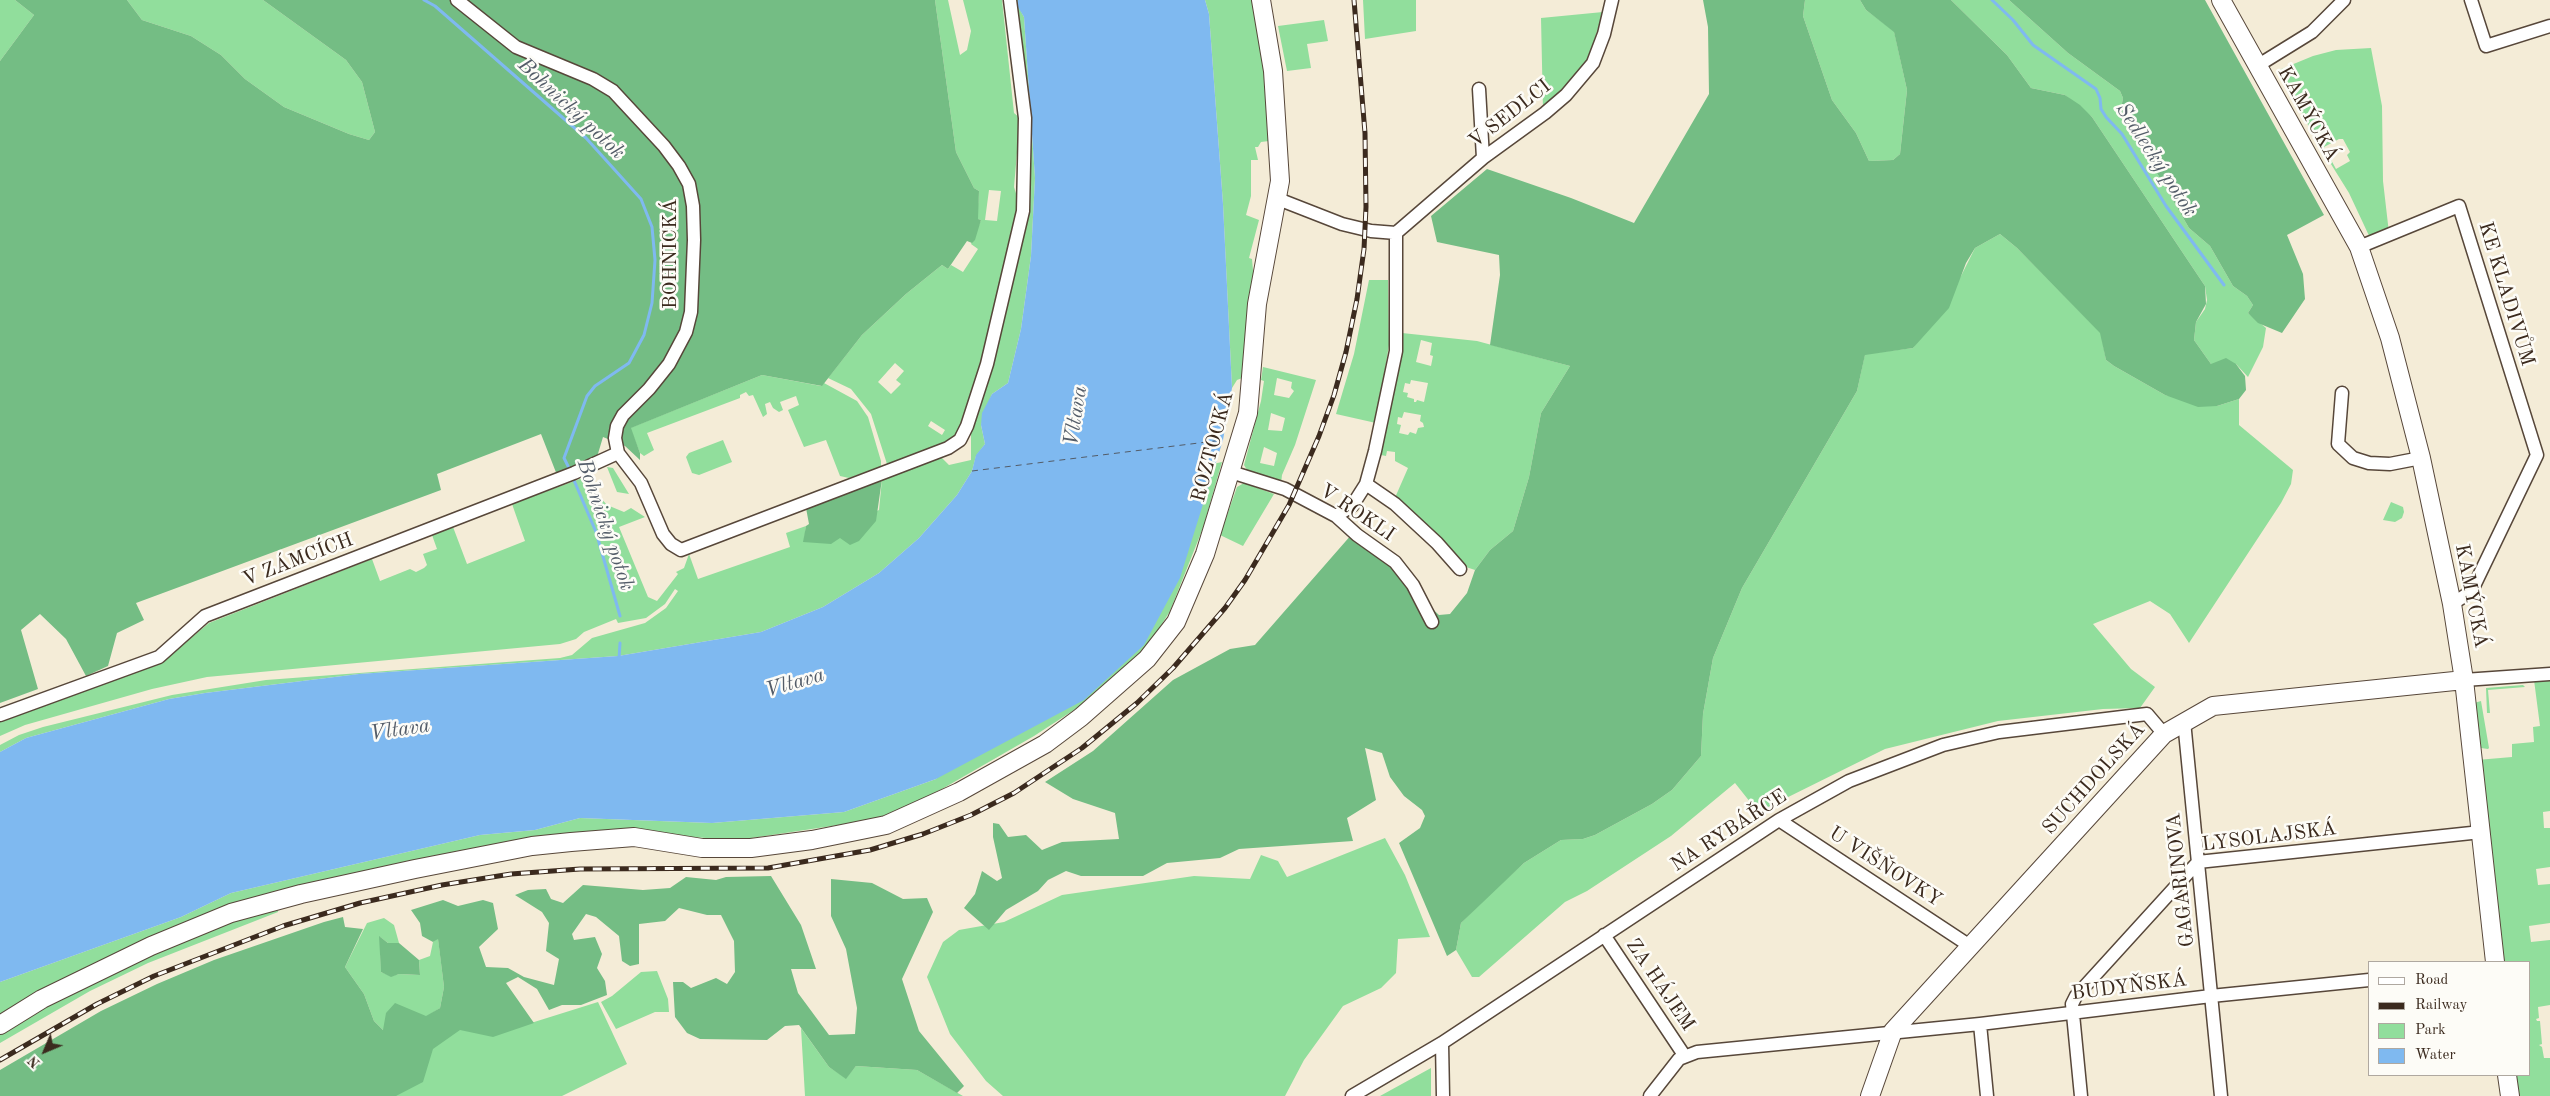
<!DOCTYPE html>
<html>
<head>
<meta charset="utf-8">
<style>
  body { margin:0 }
  #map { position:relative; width:2550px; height:1096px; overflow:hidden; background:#f4ecd7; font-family:"Old Standard TT",serif }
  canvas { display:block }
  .legend { position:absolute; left:2368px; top:961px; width:162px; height:115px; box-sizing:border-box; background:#fdfcf7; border:1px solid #afa8a0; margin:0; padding:6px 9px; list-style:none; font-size:15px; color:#3b2a1e }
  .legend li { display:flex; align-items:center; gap:10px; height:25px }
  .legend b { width:25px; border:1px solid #afa8a0 }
  .north { position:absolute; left:20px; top:1026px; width:50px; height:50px; -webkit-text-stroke:4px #fdfcf7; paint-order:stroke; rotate:225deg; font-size:14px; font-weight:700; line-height:20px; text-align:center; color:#3b2a1e }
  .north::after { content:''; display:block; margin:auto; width:18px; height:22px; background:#3b2a1e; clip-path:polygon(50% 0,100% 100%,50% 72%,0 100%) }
</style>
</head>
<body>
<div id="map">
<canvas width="2550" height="1096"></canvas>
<ul class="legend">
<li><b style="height:6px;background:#fff"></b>Road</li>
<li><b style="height:6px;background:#3b2a1e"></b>Railway</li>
<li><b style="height:14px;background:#91de9c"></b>Park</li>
<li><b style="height:14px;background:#7fb9f0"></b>Water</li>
</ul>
<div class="north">N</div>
</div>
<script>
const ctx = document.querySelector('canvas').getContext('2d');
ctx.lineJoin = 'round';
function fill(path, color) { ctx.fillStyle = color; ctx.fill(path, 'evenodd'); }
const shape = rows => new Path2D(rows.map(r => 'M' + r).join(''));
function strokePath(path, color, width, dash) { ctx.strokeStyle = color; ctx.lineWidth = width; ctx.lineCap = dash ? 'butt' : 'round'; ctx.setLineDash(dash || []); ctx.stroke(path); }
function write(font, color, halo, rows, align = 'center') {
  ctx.font = font + ' "Old Standard TT",serif'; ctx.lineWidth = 5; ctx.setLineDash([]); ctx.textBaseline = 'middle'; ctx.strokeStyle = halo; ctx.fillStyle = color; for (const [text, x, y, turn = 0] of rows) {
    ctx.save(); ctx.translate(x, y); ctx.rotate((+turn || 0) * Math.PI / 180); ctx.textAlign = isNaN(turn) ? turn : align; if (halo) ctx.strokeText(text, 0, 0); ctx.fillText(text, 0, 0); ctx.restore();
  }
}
fill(shape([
  [0,0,15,0,34,15,0,61],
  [127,0,263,0,346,60,362,82,375,132,369,140,349,134,284,107,245,79,221,55,191,36,142,20],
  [935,0,948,0,960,55,967,50,971,31,963,0,1002,0,1014,113,1020,118,1014,187,1019,203,982,373,956,438,949,445,890,466,887,464,871,414,851,389,828,378,862,335,906,294,942,265,948,269,951,265,963,272,978,249,971,244,981,220,977,219,979,191,974,188,956,152],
  [989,190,1001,191,997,221,985,220],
  [895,363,904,371,896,380,901,384,891,394,878,382],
  [931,421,945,430,942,435,928,426],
  [1012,0,1018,0,1017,4,1024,17,1035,178,1031,256,1021,329,1008,383,992,394,981,425,985,444,976,456,972,471,957,495,919,538,879,573,823,607,761,632,618,656,359,674,205,693,169,699,26,738,0,752,0,745,19,735,43,727,172,695,266,680,560,658,572,655,592,638,645,623,666,608,678,591,675,589,665,604,646,618,618,623,616,619,584,632,576,639,560,644,207,677,152,689,25,725,0,736,0,722,161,663,209,623,372,559,380,581,410,569,416,572,424,568,427,565,423,554,437,549,432,535,453,527,467,564,525,541,512,504,588,476,592,488,607,505,624,512,631,508,645,517,619,527,648,597,657,601,678,574,676,572,684,568,689,554,698,579,790,547,786,533,806,526,804,542,879,510,882,479,939,455,949,465,971,460,971,433,1025,213],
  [1205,0,1254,0,1265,67,1269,141,1261,142,1258,147,1255,147,1258,160,1251,160,1251,196,1246,215,1259,220,1249,258,1252,259,1254,282,1245,377,1237,380,1232,388,1223,204,1209,14],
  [1363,0,1416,0,1416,31,1365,39],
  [1805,0,1860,0,1866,10,1894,31,1907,90,1900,154,1893,160,1869,161,1856,133,1832,100,1803,16],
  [1951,0,2009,0,2068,53,2120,91,2123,98,2120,114,2129,125,2189,228,2210,246,2233,286,2247,296,2253,305,2248,313,2266,328,2263,347,2248,377,2236,364,2211,364,2194,340,2196,322,2205,309,2207,300,2205,286,2092,117,2065,95,2031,88,2007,55],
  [1603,12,1588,60,1590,61,1543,110,1541,18],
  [1324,20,1328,41,1307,44,1311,68,1287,71,1278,26],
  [2371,48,2382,106,2383,181,2389,233,2371,240,2349,193,2316,140,2279,70,2313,56,2336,50],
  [2339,139,2343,139,2350,152,2347,155,2350,161,2336,169,2324,147],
  [2000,234,2017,248,2101,333,2106,360,2114,366,2165,395,2217,406,2239,399,2239,425,2293,470,2291,484,2281,503,2189,643,2170,614,2150,601,2093,624,2131,669,2155,687,2140,708,2103,709,1998,721,1885,749,1758,812,1735,783,1671,836,1587,891,1565,902,1479,977,1472,977,1456,950,1461,923,1483,900,1524,863,1561,840,1583,839,1595,835,1652,804,1672,790,1701,756,1703,714,1713,658,1742,588,1857,391,1865,354,1913,348,1961,276,1975,248],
  [1369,280,1388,280,1389,345,1376,423,1336,414,1354,354],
  [1402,333,1477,341,1570,366,1541,413,1529,477,1513,531,1490,550,1475,570,1463,566,1394,500,1408,468,1395,461,1395,452,1387,451,1386,456,1381,455,1402,349],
  [1421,340,1432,343,1430,355,1433,356,1431,366,1416,362],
  [1411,380,1428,383,1424,402,1417,400,1416,402,1414,402,1414,399,1407,397,1408,393,1403,392,1405,383,1410,384],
  [1404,412,1421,415,1420,421,1423,423,1424,427,1418,428,1416,434,1410,432,1408,435,1399,433,1401,425,1397,424,1398,417,1402,418],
  [1263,367,1316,380,1295,445,1282,475,1281,484,1247,470,1244,465,1261,401,1264,381,1261,380],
  [1277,378,1292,382,1291,388,1294,391,1289,398,1274,395],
  [1271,413,1285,418,1282,431,1268,430],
  [1264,447,1277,453,1274,466,1260,463],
  [762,375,821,386,824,383,857,401,868,417,881,461,881,467,849,478,840,476,826,440,804,447,788,410,799,405,796,396,780,402,783,410,779,412,773,408,770,402,765,404,767,414,763,417,753,395,749,396,746,392,740,395,740,398,647,433,654,450,644,456,640,453,630,428],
  [723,440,732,462,699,475,692,473,686,457,689,453],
  [1222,462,1203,528,1170,611,1147,648,1094,697,1034,736,942,789,893,814,852,823,738,840,611,832,300,887,0,1019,0,982,181,917,231,893,480,835,535,830,580,818,712,823,844,812,936,779,1213,464],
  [607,467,613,468,629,494,617,492],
  [1244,483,1274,494,1243,546,1220,535,1237,487],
  [2391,502,2403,507,2404,512,2402,518,2395,522,2383,520],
  [2534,680,2550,680,2550,811,2543,812,2544,828,2550,828,2550,867,2536,869,2538,885,2550,884,2550,923,2529,926,2531,942,2550,940,2550,1005,2538,1007,2539,1018,2536,1019,2537,1021,2540,1021,2542,1044,2539,1045,2542,1047,2544,1058,2550,1058,2550,1096,2512,1096,2509,1075,2529,1075,2529,962,2498,962,2477,760,2512,757,2512,744,2534,742,2533,727,2540,726],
  [2523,685,2525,687,2488,690,2490,713,2487,713,2486,688],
  [2481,701,2489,748,2488,749,2481,748,2477,744,2474,703],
  [1385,838,1405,875,1430,937,1398,939,1396,973,1381,988,1343,1006,1304,1060,1285,1096,1003,1096,986,1081,950,1034,927,977,943,942,959,930,1004,922,1062,895,1194,876,1250,879,1261,855,1278,861,1287,877],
  [277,905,278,912,148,963,90,991,0,1043,0,1032,48,1003,213,926],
  [384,918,394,925,399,943,388,943,380,937,381,972,391,976,399,974,420,975,419,960,430,956,433,942,438,938,444,987,440,1008,426,1017,384,1031,374,1021,364,994,345,967,367,923],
  [657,971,668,999,669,1012,655,1012,616,1029,601,1002,612,996,641,972],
  [598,1002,627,1064,562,1096,384,1096,431,1047,460,1029,531,1023],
  [801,1028,829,1067,846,1078,856,1066,917,1070,963,1096,805,1096],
  [1431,1068,1431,1096,1380,1096]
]), '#91de9c');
fill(shape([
  [15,0,127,0,142,20,191,36,221,55,245,79,284,107,349,134,369,140,375,132,362,82,346,60,263,0,935,0,956,152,974,188,979,191,978,219,981,220,975,240,972,243,967,241,948,269,942,265,906,294,862,335,822,386,762,375,631,428,640,453,640,460,625,446,603,437,597,457,557,475,541,434,437,474,441,490,136,603,144,620,117,633,108,666,86,676,66,639,40,614,21,630,38,689,0,703,0,61,34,15],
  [1703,0,1805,0,1803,16,1832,100,1856,133,1869,161,1893,160,1900,154,1907,90,1894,32,1866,10,1860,0,1951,0,2007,55,2031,88,2065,95,2080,105,2092,117,2205,286,2206,304,2196,322,2194,340,2211,364,2226,358,2236,364,2245,376,2246,390,2239,399,2217,406,2198,407,2165,395,2114,366,2106,360,2100,333,2017,248,2000,234,1975,248,1966,263,1949,308,1913,348,1865,355,1857,391,1742,588,1713,658,1703,714,1701,756,1672,790,1652,804,1595,835,1583,839,1561,840,1524,863,1461,923,1456,950,1447,956,1399,843,1420,828,1425,816,1422,810,1404,796,1390,777,1382,753,1365,748,1376,800,1347,818,1353,841,1239,849,1220,858,1167,863,1143,876,1081,876,1066,871,1048,880,1038,891,1006,910,989,930,964,908,975,894,982,871,997,881,1002,878,993,837,993,823,999,824,1008,837,1026,835,1042,850,1062,842,1119,839,1115,813,1073,799,1045,782,1093,751,1173,680,1230,649,1255,645,1352,534,1399,570,1413,591,1439,615,1450,614,1467,593,1475,570,1490,550,1513,531,1529,477,1541,413,1570,366,1490,345,1500,275,1499,255,1437,242,1431,216,1487,169,1571,198,1634,223,1709,94,1708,27],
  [2009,0,2205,0,2324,215,2287,235,2303,274,2305,299,2282,333,2258,323,2248,313,2253,305,2247,296,2233,286,2210,246,2189,228,2129,125,2120,114,2123,98,2120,91,2068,53],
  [882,479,876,521,859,541,850,545,840,538,831,544,803,542,806,526,809,524,806,508],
  [771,876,801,925,816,969,791,969,798,993,829,1035,855,1034,857,1008,846,949,831,916,831,879,872,883,903,899,927,898,933,912,902,979,919,1031,964,1086,957,1093,917,1070,856,1066,846,1079,829,1067,799,1025,785,1026,767,1040,700,1039,687,1033,675,1017,673,982,683,982,691,988,716,978,727,984,735,972,734,941,721,915,707,915,679,908,665,921,639,924,639,964,630,966,622,961,619,936,596,917,586,914,572,934,574,940,595,937,602,954,597,968,605,981,607,995,581,1005,562,1005,549,1010,537,989,518,977,506,983,534,1023,493,1037,460,1030,433,1049,423,1082,396,1096,0,1096,0,1070,101,1011,157,984,214,960,324,922,343,917,345,927,363,929,345,967,364,994,374,1021,383,1030,386,1013,395,1003,426,1016,440,1008,444,987,438,939,433,942,422,936,420,923,411,910,443,900,458,906,483,900,493,903,498,929,479,947,486,967,508,968,524,977,554,985,559,959,546,951,549,923,542,912,515,895,528,890,546,889,551,899,563,903,583,885,643,890,670,888,686,877,716,880,726,877],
  [379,936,388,943,399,943,419,960,420,975,399,974,391,977,381,972]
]), '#74bd84');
fill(shape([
  [1018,0,1205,0,1209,14,1223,204,1232,388,1223,440,1180,578,1144,645,1084,700,936,779,844,812,712,823,580,818,535,830,480,835,231,893,181,917,0,982,0,752,26,738,169,699,205,693,359,674,618,656,761,632,823,607,879,573,919,538,957,495,972,471,976,455,985,444,981,425,982,413,992,394,1008,383,1021,329,1031,256,1035,178,1024,17,1016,4]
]), '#7fb9f0');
strokePath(shape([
  [424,0,435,6,586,138,641,199,652,227,655,260,652,303,644,335,629,363,595,386,587,396,564,458,571,472],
  [1992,0,2013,20,2033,45,2096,89,2100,98,2101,109,2106,117,2122,134,2166,206,2224,285],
  [573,478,596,532,620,616],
  [619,659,620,643]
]), '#7fb9f0', 3);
strokePath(shape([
  [972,471,1223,440]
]), '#535c68', 1, [6, 5]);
const street = shape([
  [457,0,516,47,593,79,613,91,664,146,679,166,689,184,693,206,694,240,691,312,686,332,669,364,649,389,623,415,617,426,615,438,618,453,641,483,663,534,671,544,681,550,948,448,960,440,967,426,987,364,1023,211,1025,118,1010,0],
  [2471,0,2486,46,2550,26],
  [2257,66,2312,32,2344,0],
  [1479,89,1483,158],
  [1278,199,1342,224,1371,231,1396,233],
  [2359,247,2459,206,2537,455,2474,586,2466,595,2452,604],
  [2342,393,2338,444,2353,458,2369,463,2390,464,2421,458],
  [1231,472,1285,489,1336,516,1357,535,1395,562,1413,585,1432,622],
  [1366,484,1395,504,1437,543,1460,569],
  [1336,516,1352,506,1366,484,1375,451,1396,351,1396,233,1483,158,1545,113,1566,95,1593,63,1604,34,1612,0],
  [2464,680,2550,674],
  [0,715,159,657,205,616,574,473,618,453],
  [2184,721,2221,1096],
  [1779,820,1970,946],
  [1604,935,1684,1055],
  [1980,1024,1987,1096],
  [1442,1043,1443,1096],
  [1352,1096,1442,1043,1779,820,1849,781,1943,745,1999,732,2147,714,2164,734],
  [1650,1096,1679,1059,1697,1052,1980,1024,2211,996,2369,980],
  [2081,1096,2072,1004,2076,996,2198,862,2481,832]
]);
const secondary = shape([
  [2221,0,2359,247,2390,338,2421,458,2452,604,2464,680,2495,962],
  [0,1025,42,999,151,946,231,913,301,894,415,869,532,846,571,842,634,837,702,848,751,848,812,840,886,825,959,792,1045,744,1081,717,1147,659,1176,622,1205,554,1248,413,1257,304,1280,181,1273,71,1261,0],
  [2507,1075,2510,1096],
  [1870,1096,1893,1031,2164,734,2213,706,2464,680]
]);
strokePath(street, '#57473a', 15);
strokePath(secondary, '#57473a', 20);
strokePath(street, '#fff', 12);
strokePath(secondary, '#fff', 18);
const rail = shape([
  [0,1060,97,1004,154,976,283,926,360,903,442,885,511,874,580,869,768,868,870,850,923,834,971,815,1014,793,1082,748,1137,703,1173,668,1225,608,1245,580,1289,505,1319,436,1334,395,1346,352,1357,299,1364,249,1366,207,1365,133,1354,0]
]);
strokePath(rail, '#3b2a1e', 5);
strokePath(rail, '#fdfcf7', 3, [9]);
write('20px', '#3b2a1e', '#fdfcf7', [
  ["V SEDLCI",1510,114,-38],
  ["KAMÝCKÁ",2308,114,61],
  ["BOHNICKÁ",671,254,-90],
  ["KE KLADIVŮM",2506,294,73],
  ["ROZTOCKÁ",1213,447,-75],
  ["V ROKLI",1357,513,34],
  ["V ZÁMCÍCH",298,560,-21],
  ["KAMÝCKÁ",2471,596,79],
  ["SUCHDOLSKÁ",2094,779,-48],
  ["NA RYBÁŘCE",1729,831,-33],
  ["LYSOLAJSKÁ",2269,837,-7],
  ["U VIŠŇOVKY",1885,867,33],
  ["GAGARINOVA",2181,880,-96],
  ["ZA HÁJEM",1660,985,56],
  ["BUDYŇSKÁ",2129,987,-7]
]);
write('italic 21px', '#535c68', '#fdfcf7', [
  ["Bohnický potok",571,109,43],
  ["Sedlecký potok",2156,160,57],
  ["Vltava",1076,416,-81],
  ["Bohnický potok",605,525,71],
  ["Vltava",795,683,-16],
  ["Vltava",400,730,-8]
]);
</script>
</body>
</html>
